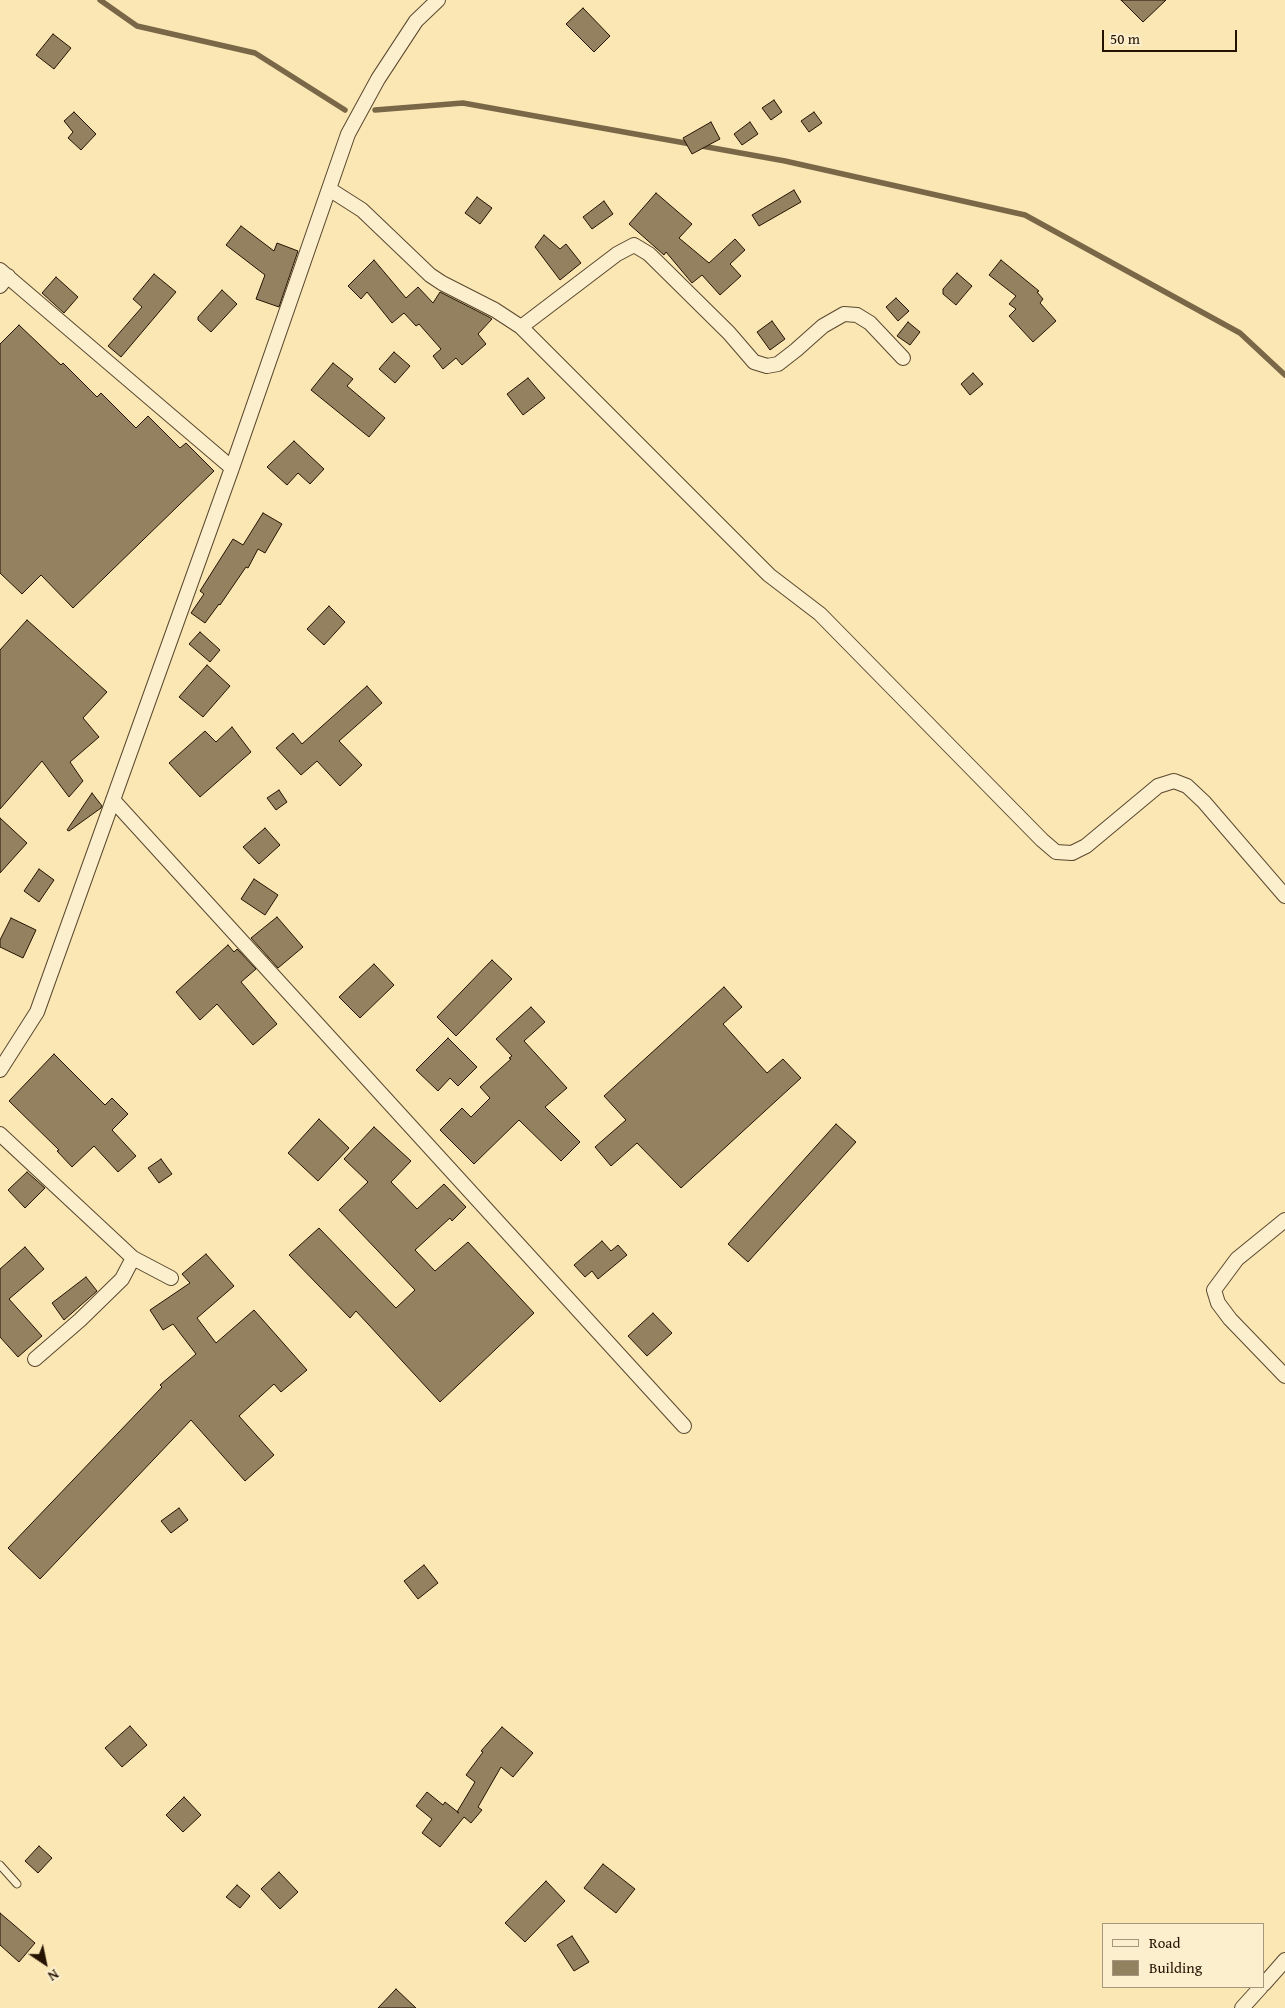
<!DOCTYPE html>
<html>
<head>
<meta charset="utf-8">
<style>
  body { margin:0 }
  #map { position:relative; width:1285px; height:2008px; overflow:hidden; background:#fae7b4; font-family:"Gentium Book Plus",serif }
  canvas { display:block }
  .legend { position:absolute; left:1102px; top:1923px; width:162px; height:65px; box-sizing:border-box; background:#fcefce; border:1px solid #a6977c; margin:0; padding:6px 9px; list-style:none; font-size:15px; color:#251302 }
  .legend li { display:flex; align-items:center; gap:10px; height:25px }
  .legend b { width:25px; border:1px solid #a6977c }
  .north { position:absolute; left:20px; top:1938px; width:50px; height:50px; -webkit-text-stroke:4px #fcefce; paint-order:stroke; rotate:146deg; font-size:14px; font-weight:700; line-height:20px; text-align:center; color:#251302 }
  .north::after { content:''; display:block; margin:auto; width:18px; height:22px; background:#251302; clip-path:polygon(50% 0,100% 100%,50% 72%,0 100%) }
  .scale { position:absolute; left:1102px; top:30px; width:135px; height:22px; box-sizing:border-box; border:2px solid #251302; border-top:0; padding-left:6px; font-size:15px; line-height:18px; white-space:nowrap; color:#251302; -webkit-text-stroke:4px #fcefce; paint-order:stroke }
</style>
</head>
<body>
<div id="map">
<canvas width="1285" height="2008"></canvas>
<ul class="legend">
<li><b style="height:6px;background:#fcefce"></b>Road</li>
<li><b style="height:14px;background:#94815f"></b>Building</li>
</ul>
<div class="north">N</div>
<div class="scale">50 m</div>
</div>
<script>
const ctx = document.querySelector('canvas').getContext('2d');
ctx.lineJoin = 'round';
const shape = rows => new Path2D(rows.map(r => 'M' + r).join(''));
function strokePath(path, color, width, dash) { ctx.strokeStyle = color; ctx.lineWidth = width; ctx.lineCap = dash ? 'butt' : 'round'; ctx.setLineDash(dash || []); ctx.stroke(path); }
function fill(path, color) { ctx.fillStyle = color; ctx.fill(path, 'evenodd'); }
strokePath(shape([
  [100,0,137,26,255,53,345,110],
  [375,110,463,103,785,161,1025,215,1240,333,1285,375]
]), '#7a6748', 5.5);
const building = shape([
  [1121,0,1166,0,1143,22,1121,0],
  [583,8,610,36,594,52,566,24,583,8],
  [53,34,71,48,54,69,36,55,53,34],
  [774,100,782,112,771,120,762,108,774,100],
  [74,112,96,134,81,150,68,138,73,132,64,121,74,112],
  [814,112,822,123,809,132,801,121,814,112],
  [711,122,720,139,692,154,683,138,711,122],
  [750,122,758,134,742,145,734,134,750,122],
  [794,190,801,202,759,226,752,215,794,190],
  [656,193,692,224,679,238,709,263,735,239,745,250,730,264,741,276,720,295,702,275,692,283,666,252,664,255,629,224,656,193],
  [477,197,492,208,480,224,465,213,477,197],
  [604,201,613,214,592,229,583,217,604,201],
  [241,226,274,251,277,243,298,251,279,307,256,299,265,275,226,245,241,226],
  [544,235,560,249,566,244,581,263,560,280,535,247,544,235],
  [374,260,406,298,418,287,433,303,440,292,489,317,492,319,478,334,486,344,462,365,456,358,443,369,433,356,441,349,419,324,416,326,404,313,392,323,367,292,361,299,348,286,374,260],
  [1001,260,1039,291,1037,292,1043,299,1040,303,1056,321,1033,342,1009,316,1016,309,1009,304,1016,296,989,275,1001,260],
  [957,273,972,286,956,305,943,294,943,289,957,273],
  [154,274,176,292,121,357,108,346,142,307,133,299,154,274],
  [56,277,78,297,64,313,42,293,56,277],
  [222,290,237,304,211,332,198,320,198,317,222,290],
  [896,298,909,311,898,321,886,307,896,298],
  [772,321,785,339,770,350,757,332,772,321],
  [908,322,920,332,910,345,897,336,908,322],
  [19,325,61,365,63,363,97,397,101,393,136,428,148,416,180,448,186,443,214,471,73,608,41,575,22,594,0,573,0,344,19,325],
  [394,352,410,366,395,383,379,369,394,352],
  [333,363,353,379,347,386,385,418,369,437,311,390,333,363],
  [973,373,983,384,970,395,961,384,973,373],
  [528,378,545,398,523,415,507,394,528,378],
  [294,441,324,469,310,484,298,473,287,485,267,467,294,441],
  [263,513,282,524,265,553,258,549,248,568,246,567,220,605,219,604,205,623,191,613,204,594,200,591,233,539,243,545,263,513],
  [329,606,345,622,324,645,307,629,329,606],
  [27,620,107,692,83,718,99,737,70,762,83,781,69,797,42,761,0,809,0,650,27,620],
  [200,632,220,650,210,662,189,644,200,632],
  [207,665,230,686,203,717,179,697,207,665],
  [367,686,382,703,339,741,362,765,340,786,317,761,301,775,276,748,293,733,302,744,367,686],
  [232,727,251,752,200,797,169,763,205,731,216,742,232,727],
  [279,790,287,802,276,810,267,798,279,790],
  [92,793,102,806,101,808,69,831,67,830,92,793],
  [0,818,27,843,0,873,0,818],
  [265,828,280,845,259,864,243,847,265,828],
  [39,869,54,880,39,902,24,891,39,869],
  [254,879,278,895,265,915,241,899,254,879],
  [277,917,303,947,278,968,251,938,277,917],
  [11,918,36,930,23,958,0,947,0,940,11,918],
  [228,945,234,952,237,949,256,969,241,982,277,1024,253,1045,217,1004,200,1020,176,992,228,945],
  [492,960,512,979,456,1036,437,1017,492,960],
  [374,964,394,985,360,1018,339,997,374,964],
  [724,987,742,1007,723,1024,767,1073,783,1059,801,1078,681,1188,637,1143,611,1166,595,1147,626,1120,604,1096,724,987],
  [531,1007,545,1022,524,1041,567,1088,545,1107,580,1142,561,1161,519,1120,474,1164,440,1130,462,1108,471,1117,490,1098,480,1087,511,1059,509,1058,512,1056,496,1039,531,1007],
  [448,1038,477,1067,458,1086,450,1078,438,1091,416,1070,448,1038],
  [54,1054,105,1105,112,1098,128,1114,112,1130,136,1156,118,1172,94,1146,72,1167,57,1151,59,1150,9,1101,54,1054],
  [319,1119,349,1148,318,1181,288,1153,319,1119],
  [836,1124,856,1142,748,1262,728,1244,836,1124],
  [374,1127,411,1161,391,1182,417,1209,444,1184,466,1207,452,1221,450,1218,415,1250,435,1271,468,1242,534,1313,440,1402,356,1311,350,1318,289,1255,319,1228,396,1308,415,1290,339,1210,368,1182,344,1159,374,1127],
  [161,1159,172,1174,159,1183,148,1168,161,1159],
  [27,1172,45,1188,25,1208,8,1190,27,1172],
  [602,1241,611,1251,618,1245,627,1255,598,1279,592,1271,585,1277,574,1265,602,1241],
  [25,1247,44,1269,9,1299,42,1336,18,1357,0,1337,0,1269,25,1247],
  [206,1254,234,1286,197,1318,216,1343,254,1310,307,1370,281,1392,274,1384,239,1416,274,1455,245,1481,191,1420,40,1579,8,1548,162,1387,160,1385,196,1354,173,1324,163,1330,150,1310,190,1283,182,1274,206,1254],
  [86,1277,97,1291,64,1320,52,1303,86,1277],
  [653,1313,672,1333,647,1356,628,1336,653,1313],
  [179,1508,188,1520,171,1533,161,1521,179,1508],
  [424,1565,438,1583,418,1599,404,1581,424,1565],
  [130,1726,147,1745,122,1767,105,1748,130,1726],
  [502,1727,533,1753,513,1777,501,1767,478,1807,482,1810,471,1823,464,1817,440,1847,422,1833,432,1819,416,1806,427,1792,443,1805,445,1802,459,1813,457,1812,475,1782,466,1775,483,1752,481,1751,502,1727],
  [184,1797,201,1815,183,1832,166,1815,184,1797],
  [39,1846,52,1858,38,1873,25,1861,39,1846],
  [603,1864,635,1889,616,1913,584,1888,603,1864],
  [279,1872,298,1892,280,1909,261,1889,279,1872],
  [546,1881,565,1901,525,1942,505,1923,546,1881],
  [237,1885,250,1896,240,1908,226,1897,237,1885],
  [0,1913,35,1943,19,1962,0,1945,0,1913],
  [572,1936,589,1962,574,1971,557,1945,572,1936],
  [396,1989,416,2008,378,2008,396,1989]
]);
fill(building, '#94815f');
strokePath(building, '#251302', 1);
const lane = shape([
  [0,1865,17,1884]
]);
const street = shape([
  [329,189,362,210,430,275,442,283,495,310,521,327,769,575,820,614,1042,840,1056,852,1072,853,1086,846,1158,786,1174,781,1187,786,1204,802,1285,896],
  [0,270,232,468],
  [0,286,8,276],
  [521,327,617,254,634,245,649,254,729,333,754,362,767,366,778,364,796,350,823,326,844,314,857,315,870,323,903,358],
  [113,800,684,1426],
  [0,1070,37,1012,232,468,348,134,378,79,416,21,438,0],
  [0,1134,133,1258,171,1278],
  [1285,1220,1237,1259,1214,1290,1218,1303,1230,1319,1285,1376],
  [35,1359,80,1320,122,1279,133,1258],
  [1264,1984,1285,1960],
  [1242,2008,1261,1987]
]);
strokePath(lane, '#5a482e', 9);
strokePath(street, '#5a482e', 16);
strokePath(lane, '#fcefce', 7);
strokePath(street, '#fcefce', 14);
</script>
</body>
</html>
